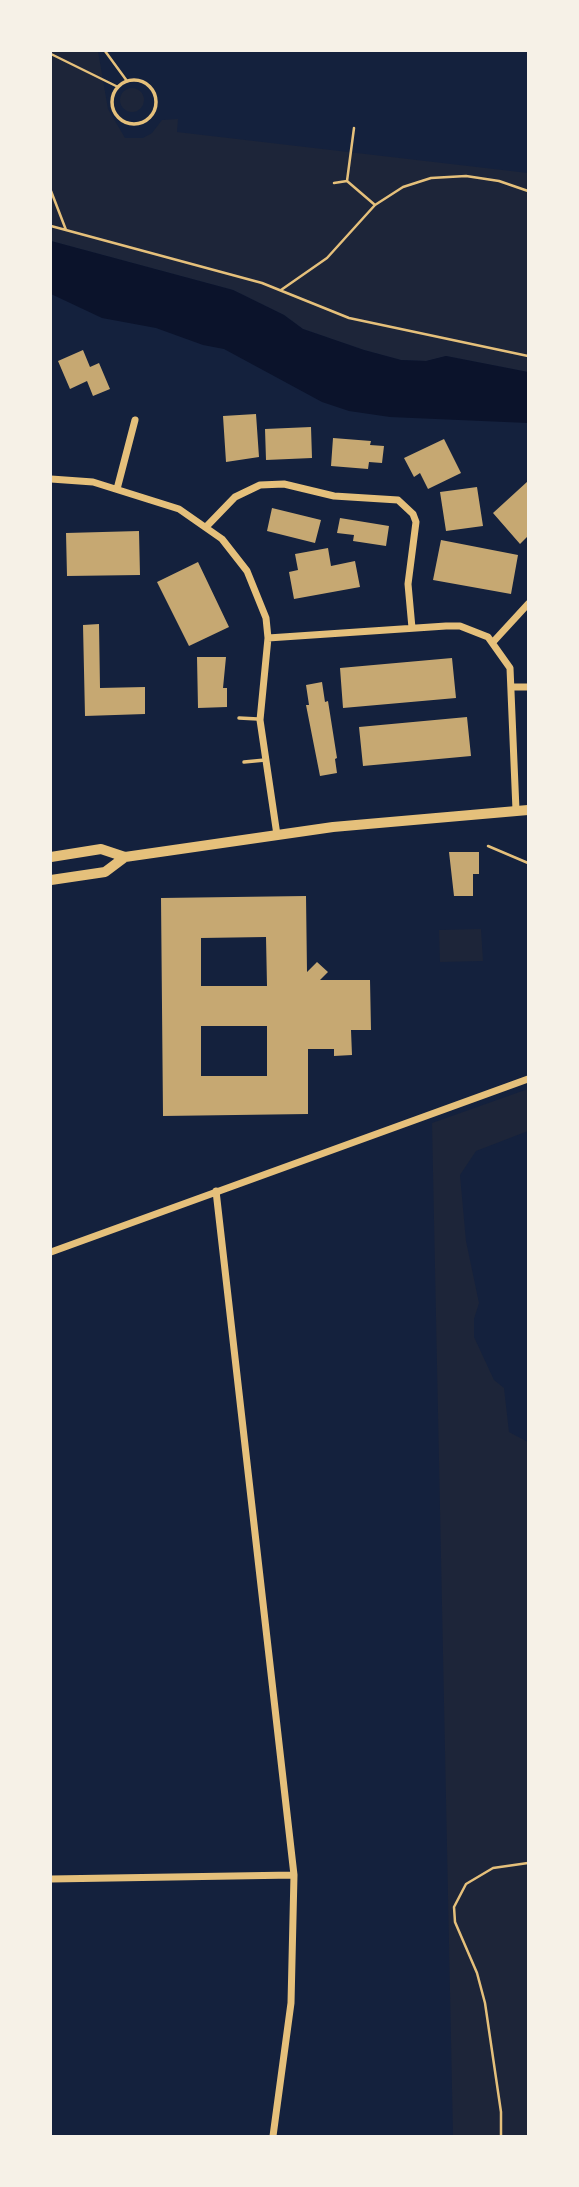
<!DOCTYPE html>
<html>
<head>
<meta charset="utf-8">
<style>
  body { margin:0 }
  #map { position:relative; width:579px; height:2187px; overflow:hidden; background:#14213d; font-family:"Roboto Condensed",sans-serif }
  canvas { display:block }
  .frame { position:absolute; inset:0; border:52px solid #f6f1e7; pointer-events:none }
</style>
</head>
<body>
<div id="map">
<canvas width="579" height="2187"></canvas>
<div class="frame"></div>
</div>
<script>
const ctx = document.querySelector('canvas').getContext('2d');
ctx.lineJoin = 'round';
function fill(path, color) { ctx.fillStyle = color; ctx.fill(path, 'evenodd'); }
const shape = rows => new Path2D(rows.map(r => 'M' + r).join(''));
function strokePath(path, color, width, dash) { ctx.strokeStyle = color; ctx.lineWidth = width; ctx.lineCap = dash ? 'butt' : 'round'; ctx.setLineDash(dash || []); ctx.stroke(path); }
fill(shape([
  [51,51,98,51,108,109,125,138,143,138,152,133,162,120,178,119,177,132,528,173,528,372,446,356,426,361,401,360,364,350,303,329,284,315,233,290,51,241],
  '120 100a12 12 0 1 1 24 0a12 12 0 1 1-24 0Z',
  [481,929,483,961,440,962,439,930],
  [528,1089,528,1131,476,1151,460,1175,466,1241,479,1303,474,1319,474,1337,494,1380,504,1388,509,1432,528,1442,528,2136,453,2136,432,1123]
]), '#1d2539');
fill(shape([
  [51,241,233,290,284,315,303,329,364,350,401,360,426,361,446,356,528,372,528,423,390,417,349,411,322,402,224,349,203,345,156,328,102,318,51,294]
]), '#0b132b');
fill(shape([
  [83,350,90,367,99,363,110,389,93,396,87,381,70,389,58,361],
  [256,414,259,457,226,462,223,416],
  [311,427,312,458,266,460,265,429],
  [333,438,371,441,370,445,384,446,382,463,369,462,368,469,331,466],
  [444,439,461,473,428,489,420,473,414,477,404,458],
  [528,481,528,536,520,544,493,513],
  [477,487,483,526,446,531,440,492],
  [272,508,321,520,315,543,267,531],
  [340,518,389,526,386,546,353,541,354,535,337,533],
  [139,531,140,575,67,576,66,533],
  [441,540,518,555,511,594,433,580],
  [328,548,331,566,355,561,360,587,294,599,289,572,298,570,295,554],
  [198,562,229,627,189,646,157,582],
  [99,624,100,688,145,687,145,714,85,716,83,625],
  [197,657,226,657,223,688,227,688,227,707,198,708],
  [452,658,456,698,343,708,340,668],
  [322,682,325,702,328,701,337,758,335,759,337,773,320,776,306,705,309,705,306,685],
  [467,717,471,756,363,766,359,727],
  [449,852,479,852,479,874,473,874,473,896,454,896],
  [306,896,307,972,317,962,328,972,320,980,370,980,371,1030,351,1030,352,1055,334,1056,334,1049,308,1049,308,1114,163,1116,161,898],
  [266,937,267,986,201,986,201,938],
  [201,1026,267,1026,267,1076,201,1076]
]), '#c6a872');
strokePath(shape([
  [105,51,127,81],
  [51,54,118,87],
  [354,128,347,181,375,205],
  [334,183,347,181],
  [51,191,66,230],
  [51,226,262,283,349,318,528,356],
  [281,290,327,258,375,205,403,187,431,178,466,176,499,181,528,191],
  [488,846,528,863],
  [501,2136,501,2112,485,2003,477,1973,455,1922,454,1907,466,1884,493,1868,528,1863]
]), '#e5c07b', 2.5);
strokePath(shape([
  '112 102a22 22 0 1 1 44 0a22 22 0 1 1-44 0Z',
  [239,718,258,719],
  [244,762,265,760]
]), '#e5c07b', 3.5);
strokePath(shape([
  [51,479,93,482,179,509,222,539,247,571,266,618,268,638,260,720,277,835],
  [117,489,135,420],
  [206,527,235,497,260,485,284,484,334,496,398,500,413,514,416,522,408,584,412,628],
  [268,638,446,626,460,626,488,637,510,668,516,810],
  [494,641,528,604],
  [513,687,528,687],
  [216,1191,294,1875,291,2003,273,2136],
  [51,1252,528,1079],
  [51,1879,294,1875]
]), '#e5c07b', 7);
strokePath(shape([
  [51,857,101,849,125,857,333,827,528,810],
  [51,880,105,872,125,857]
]), '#e5c07b', 10);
</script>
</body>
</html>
